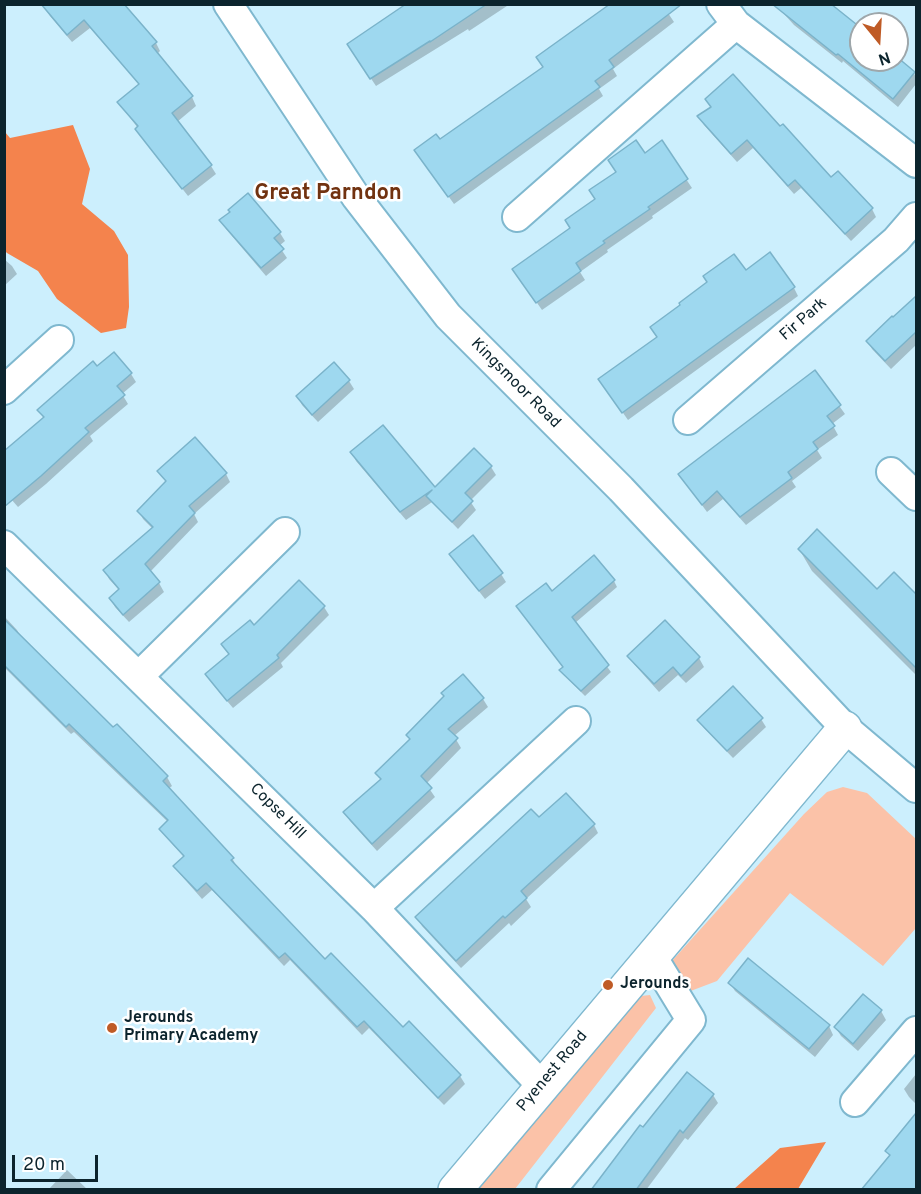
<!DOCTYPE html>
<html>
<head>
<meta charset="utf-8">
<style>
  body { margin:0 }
  #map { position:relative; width:921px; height:1194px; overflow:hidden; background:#cceffd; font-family:Overpass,sans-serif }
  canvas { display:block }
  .frame { position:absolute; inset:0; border:6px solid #0c242d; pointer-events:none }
  .north { position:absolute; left:849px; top:12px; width:60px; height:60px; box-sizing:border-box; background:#fff; border:2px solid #9ea7ab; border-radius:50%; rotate:162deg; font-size:16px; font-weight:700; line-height:24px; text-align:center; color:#0c242d }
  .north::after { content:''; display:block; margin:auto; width:21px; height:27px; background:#bf5b26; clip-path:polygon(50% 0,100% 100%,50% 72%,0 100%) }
  .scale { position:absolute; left:12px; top:1155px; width:86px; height:27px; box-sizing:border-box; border:3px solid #0c242d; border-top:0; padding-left:8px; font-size:18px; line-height:21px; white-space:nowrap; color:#0c242d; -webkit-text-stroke:4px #fff; paint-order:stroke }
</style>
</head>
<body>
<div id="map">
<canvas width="921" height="1194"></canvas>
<div class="frame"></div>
<div class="north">N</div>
<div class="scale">20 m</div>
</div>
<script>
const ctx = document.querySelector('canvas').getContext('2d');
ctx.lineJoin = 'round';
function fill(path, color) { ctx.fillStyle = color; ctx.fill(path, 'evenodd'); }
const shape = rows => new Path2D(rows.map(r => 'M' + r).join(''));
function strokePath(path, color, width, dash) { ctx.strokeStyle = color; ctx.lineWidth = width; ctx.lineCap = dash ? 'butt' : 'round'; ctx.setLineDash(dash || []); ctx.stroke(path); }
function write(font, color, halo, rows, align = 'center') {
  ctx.font = font + ' Overpass,sans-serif'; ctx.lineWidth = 5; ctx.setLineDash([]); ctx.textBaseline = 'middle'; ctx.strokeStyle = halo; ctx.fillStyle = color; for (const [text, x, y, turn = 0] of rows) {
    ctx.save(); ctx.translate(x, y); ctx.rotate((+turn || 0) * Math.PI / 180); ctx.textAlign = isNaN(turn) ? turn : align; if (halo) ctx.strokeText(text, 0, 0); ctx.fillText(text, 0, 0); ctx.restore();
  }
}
fill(shape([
  [843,787,867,793,916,839,916,928,883,966,790,893,717,981,688,992,671,962,804,814,827,792],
  [650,995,656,1008,515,1189,478,1189,641,996]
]), '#fbc2a8');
fill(shape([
  [73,125,90,169,82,204,114,231,128,255,129,307,126,328,101,333,57,299,38,271,7,253,5,251,5,132,10,138],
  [826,1142,798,1189,734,1189,780,1148]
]), '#f4834d');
fill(shape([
  [49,4,156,43,160,51,157,54,192,97,196,106,177,122,211,166,216,174,188,196,142,137,138,128,124,110,119,102,140,85,90,28,72,42,50,16,45,8],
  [409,4,510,4,469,31,468,29,376,86,354,53],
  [662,4,674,22,613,69,617,76,599,89,603,96,454,204,421,158,440,141,544,68],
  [775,4,861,31,861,60,897,60,914,73,916,78,916,84,898,107,843,61,842,63,794,25],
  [712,108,780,129,831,180,872,209,876,217,851,241,801,188,794,194,753,148,737,162,704,125,699,117],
  [662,143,692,188,652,216,653,218,607,250,608,252,580,272,585,280,542,310,519,277,572,229,618,173],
  [248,195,280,233,285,241,279,246,287,258,266,276,226,229,221,221],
  [4,259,12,266,17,274,4,286],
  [746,272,794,288,798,296,628,420,600,380,658,338,708,283],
  [916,298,916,345,891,369,872,349,868,341],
  [815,372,845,414,832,424,838,435,817,450,822,458,792,481,796,487,746,525,723,499,707,512,685,482],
  [131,374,136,382,122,394,128,404,90,436,93,441,46,484,18,507,4,491,44,419,39,410],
  [349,381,354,389,318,422,302,405,298,397],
  [195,439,226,474,230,482,194,514,198,522,150,572,159,583,164,592,129,622,115,607,111,599,120,591,109,579,105,570,153,529,143,519,139,511,166,482,159,471],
  [352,452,435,489,491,467,496,475,470,501,476,510,458,529,432,502,406,520,356,461],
  [799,549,877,591,894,574,916,596,916,675,812,571],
  [456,562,501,574,506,582,485,599],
  [614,581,617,587,575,623,611,672,585,696,565,676,561,670,564,668,518,607,552,593],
  [299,582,324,607,329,615,281,663,283,667,233,708,211,682,207,674,230,655,223,645,254,627],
  [4,616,17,630,21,637,113,729,117,726,167,777,172,786,168,789,232,858,237,867,325,961,403,1029,460,1076,465,1084,444,1105,369,1028,362,1035,290,960,284,966,212,890,202,899,180,874,175,866,184,857,166,837,161,829,168,822,74,732,71,734,4,667],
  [665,622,699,658,704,667,686,683,678,675,659,692,634,664,629,656],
  [483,699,488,707,454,736,461,748,426,784,435,797,377,851,350,821,345,812,381,780,377,773],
  [761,719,766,727,733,758,704,728,699,720],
  [539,819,594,825,598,833,526,899,531,907,511,926,509,923,461,968,422,926,417,917],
  [730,983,829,1026,833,1035,815,1057,735,991],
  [881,1011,886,1020,858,1051,841,1036,836,1028],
  [916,1074,916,1104,909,1097,904,1089],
  [713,1095,718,1103,688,1140,685,1138,646,1190,592,1190,643,1129],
  [916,1115,916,1190,863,1190,890,1157,887,1151],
  [67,1170,88,1190,48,1190]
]), '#0003');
const building = shape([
  [41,4,124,4,157,42,152,46,193,96,172,113,212,165,182,189,135,129,138,126,117,102,139,84,84,20,67,35,41,4],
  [406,4,487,4,430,42,430,41,370,79,347,44,406,4],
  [610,4,682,4,609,60,614,67,595,81,600,87,448,197,414,150,436,134,440,139,543,67,536,57,610,4],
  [772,4,831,4,861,28,861,60,897,60,897,57,915,72,893,99,838,54,836,55,772,4],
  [733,74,780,126,783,124,831,177,838,171,873,208,845,234,795,180,788,186,747,140,731,154,697,116,711,107,705,99,733,74],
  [636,140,645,153,662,140,688,179,648,207,650,209,603,241,605,243,576,263,581,271,536,303,512,269,570,228,565,220,595,199,589,190,616,172,608,160,636,140],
  [248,193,281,232,274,238,284,249,261,268,219,220,230,212,228,210,248,193],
  [770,252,795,287,622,413,598,379,657,337,650,327,680,305,679,303,707,282,703,276,734,254,746,270,770,252],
  [916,296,916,332,885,361,866,341,892,316,893,317,916,296],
  [114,352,132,373,117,386,125,395,85,428,89,432,41,476,4,507,4,451,44,417,37,410,93,361,97,366,114,352],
  [334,362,350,380,312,415,296,396,334,362],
  [815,370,841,405,827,416,835,426,813,442,818,449,788,472,792,478,740,517,717,491,702,505,678,474,815,370],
  [383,425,435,487,474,448,492,466,465,493,473,501,452,522,426,496,432,490,400,512,350,452,383,425],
  [195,437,227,473,189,506,195,513,145,564,160,582,123,615,109,598,119,589,103,570,153,527,137,511,166,481,157,471,195,437],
  [817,529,877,589,894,572,916,594,916,668,798,549,817,529],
  [473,535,503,573,479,591,449,554,473,535],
  [594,555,615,580,572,617,609,665,581,691,559,670,563,667,516,606,546,583,552,591,594,555],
  [299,580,325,606,277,655,279,658,227,701,205,674,229,654,221,644,250,620,254,625,299,580],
  [4,619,113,727,117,724,168,776,163,781,234,858,231,860,325,959,331,953,403,1027,409,1021,461,1075,438,1098,364,1021,357,1027,285,953,279,958,206,883,197,891,173,866,184,856,159,829,168,820,69,724,66,727,4,665,4,619],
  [665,620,700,657,681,676,673,667,654,684,627,656,665,620],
  [463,674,484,698,448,729,458,738,421,776,432,788,372,844,343,812,381,779,375,773,410,739,406,735,444,696,441,693,463,674],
  [733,686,763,718,727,751,697,720,733,686],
  [566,793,595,824,521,891,527,898,505,918,503,916,456,961,415,917,531,809,539,817,566,793],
  [748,958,830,1025,809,1049,728,983,748,958],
  [863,994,882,1010,853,1044,834,1027,863,994],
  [687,1072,714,1094,683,1133,680,1130,636,1190,591,1190,640,1125,643,1127,687,1072],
  [916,1113,916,1190,861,1190,890,1155,885,1151,916,1113]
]);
fill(building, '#9ed8ef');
strokePath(building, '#7ab3ca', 1.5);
const minor = shape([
  [228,4,356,197,448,316,621,489,845,728,916,788],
  [721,4,736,24,916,163],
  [517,217,736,24],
  [4,390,59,340],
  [688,420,896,240,916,217],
  [891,472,916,496],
  [4,545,374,908,542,1086],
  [139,676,285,532],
  [374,908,576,721],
  [855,1102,916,1031],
  [551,1190,691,1020,652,956]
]);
const tertiary = shape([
  [455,1190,845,728]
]);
strokePath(minor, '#7fb8cf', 32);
strokePath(tertiary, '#7fb8cf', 36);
strokePath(minor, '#fff', 28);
strokePath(tertiary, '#fff', 33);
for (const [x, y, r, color] of [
  [608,985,6,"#bf5b26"],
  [112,1028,6,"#bf5b26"]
]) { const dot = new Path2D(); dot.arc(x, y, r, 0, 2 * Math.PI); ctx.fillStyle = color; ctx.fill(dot); strokePath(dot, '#fff', 2); }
write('16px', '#0c242d', '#fff', [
  ["Fir Park",804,320,-41],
  ["Kingsmoor Road",515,384,45],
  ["Copse Hill",277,812,45],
  ["Pyenest Road",553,1072,-50]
]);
write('bold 16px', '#0c242d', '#fff', [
  ["Jerounds",620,985],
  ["Jerounds",124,1019],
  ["Primary Academy",124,1037]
], 'left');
write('bold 22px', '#713210', '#fff', [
  ["Great Parndon",328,195]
]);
</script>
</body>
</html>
